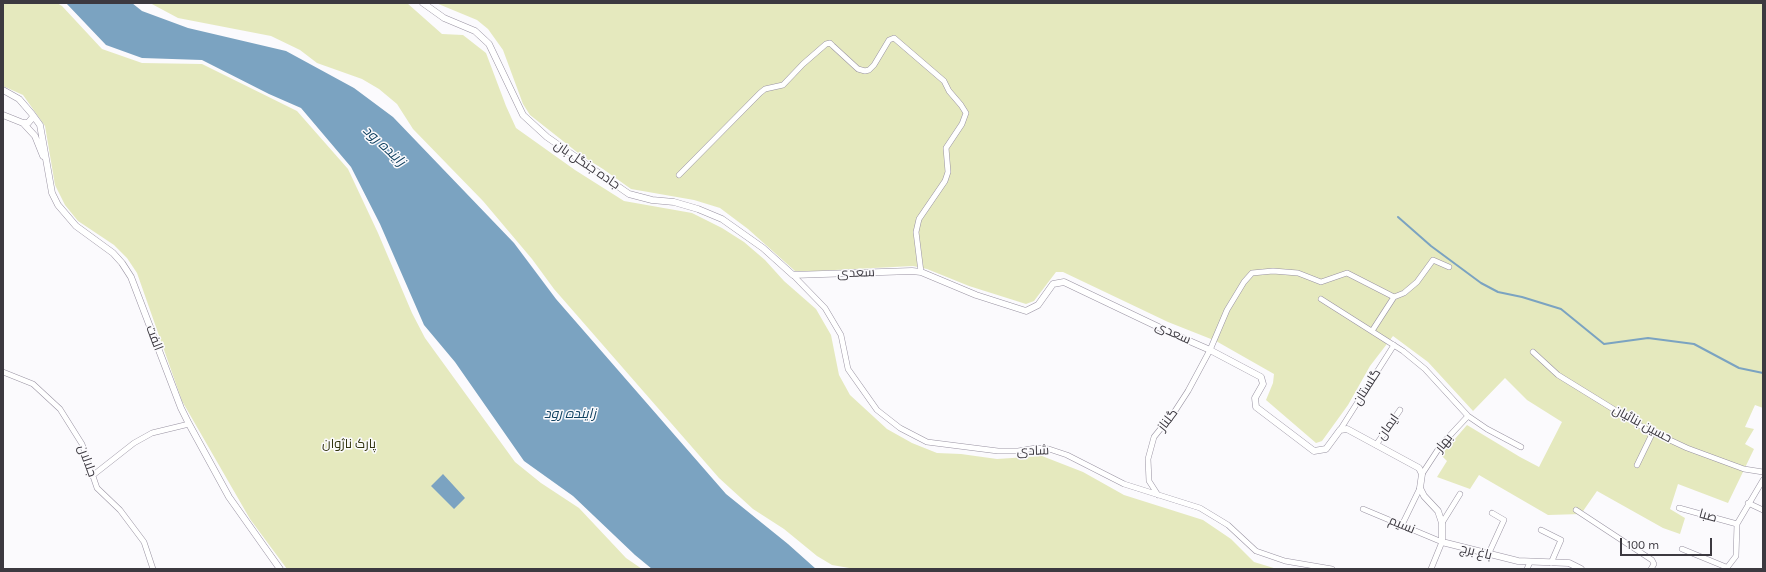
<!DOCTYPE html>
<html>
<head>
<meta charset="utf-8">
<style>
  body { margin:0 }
  #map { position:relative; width:1766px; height:572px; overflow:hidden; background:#fbfafd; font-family:Karla,sans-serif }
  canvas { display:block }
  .frame { position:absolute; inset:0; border:4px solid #3c3940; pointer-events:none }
  .scale { position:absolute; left:1620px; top:538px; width:92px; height:18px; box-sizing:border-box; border:2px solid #3c3940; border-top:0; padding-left:5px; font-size:12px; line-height:14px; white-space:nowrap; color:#3c3940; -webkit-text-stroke:3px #fbfafd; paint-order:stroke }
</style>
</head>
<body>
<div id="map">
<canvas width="1766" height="572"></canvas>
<div class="frame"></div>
<div class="scale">100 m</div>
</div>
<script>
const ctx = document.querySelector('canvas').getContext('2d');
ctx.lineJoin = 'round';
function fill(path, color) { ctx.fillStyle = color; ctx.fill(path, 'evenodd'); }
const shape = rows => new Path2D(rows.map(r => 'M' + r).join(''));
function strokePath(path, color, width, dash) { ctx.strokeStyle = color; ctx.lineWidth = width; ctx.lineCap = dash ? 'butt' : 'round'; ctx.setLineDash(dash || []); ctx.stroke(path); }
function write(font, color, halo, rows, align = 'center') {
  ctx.font = font + ' Karla,Cairo,sans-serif'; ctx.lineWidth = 3; ctx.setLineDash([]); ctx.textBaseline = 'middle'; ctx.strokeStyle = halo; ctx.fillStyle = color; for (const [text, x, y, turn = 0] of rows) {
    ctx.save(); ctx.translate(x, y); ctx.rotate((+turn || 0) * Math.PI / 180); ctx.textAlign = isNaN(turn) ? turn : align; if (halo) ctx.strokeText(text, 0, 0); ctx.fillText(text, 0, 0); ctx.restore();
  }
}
fill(shape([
  [3,3,57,3,62,6,102,49,142,63,202,64,297,111,348,169,378,233,412,313,425,338,515,462,541,483,579,508,626,558,642,569,287,569,250,519,182,401,137,273,127,258,114,245,78,221,65,205,55,185,45,126,23,95,3,86],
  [150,3,407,3,442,34,463,35,486,53,506,106,516,128,575,170,624,201,692,213,722,228,744,242,765,260,784,281,816,309,831,335,839,375,850,395,887,429,912,443,937,453,961,454,997,459,1042,456,1083,472,1124,495,1203,520,1231,539,1254,562,1277,569,855,569,832,565,817,556,784,529,753,509,719,478,554,289,532,259,483,201,413,129,397,104,379,89,362,79,317,63,300,50,271,36,178,18],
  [436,3,1763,3,1763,408,1755,405,1745,427,1754,429,1745,444,1754,449,1728,503,1678,484,1670,509,1685,518,1680,534,1663,528,1597,491,1581,514,1548,515,1479,475,1470,489,1437,477,1447,461,1441,455,1467,425,1520,457,1539,467,1562,422,1527,400,1505,378,1473,411,1428,362,1393,336,1370,366,1348,405,1322,441,1316,443,1266,400,1273,383,1274,374,1216,341,1168,322,1063,272,1056,272,1034,301,1026,304,969,286,927,269,913,266,815,271,795,271,748,229,720,208,694,200,631,189,603,169,582,156,530,115,523,104,503,50,488,29,477,20]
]), '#e5e9be');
fill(shape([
  [66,3,132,3,142,11,188,28,286,51,354,88,393,117,514,243,556,299,726,494,788,544,816,569,652,569,635,555,573,496,524,461,455,362,424,325,380,224,351,167,301,108,269,94,202,60,142,58,106,45],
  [443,474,465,498,454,509,431,486]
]), '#7ba3c1');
strokePath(shape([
  [1398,217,1431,246,1481,283,1498,292,1522,297,1561,309,1604,344,1648,338,1694,344,1739,368,1763,373]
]), '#7ba3c1', 2);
const minor = shape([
  [679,175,760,93,765,89,783,85,803,64,826,44,830,43,833,46,858,69,865,71,869,70,874,65,889,40,894,38,944,81,949,91,961,105,966,113,962,124,946,148,948,172,945,181,919,219,916,232,921,272],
  [793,275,825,308,841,335,848,369,877,410,900,428,927,442,998,451,1018,451,1036,448,1049,449,1067,455,1124,484,1200,508,1228,525,1256,551,1285,561,1332,569],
  [1321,299,1403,351,1425,369,1468,416,1487,429,1521,447],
  [1372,331,1394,297],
  [1533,352,1558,375,1644,428,1687,448,1744,469,1763,472],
  [3,372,33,384,60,409,82,444,97,488,120,510,144,542,153,569],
  [1340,430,1394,345],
  [1376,445,1400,410],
  [1637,465,1653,432],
  [1422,474,1441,445,1468,416],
  [92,476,134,443,152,433,189,424],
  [1158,495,1149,481,1148,459,1154,437,1175,411,1188,391,1210,350,1227,310,1244,282,1252,273,1273,271,1298,273,1321,282,1347,273,1394,297,1404,293,1417,282,1433,260,1449,267],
  [1748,503,1763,510],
  [1679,508,1737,524],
  [1363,509,1442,542,1431,569],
  [1576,510,1652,560,1654,564,1651,569],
  [1442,523,1460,494],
  [1402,525,1420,488],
  [1541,530,1561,540,1551,563],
  [1682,549,1726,567],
  [1488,555,1504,520,1492,513],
  [1527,569,1530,562],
  [1726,569,1736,556,1737,524,1763,480]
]);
const tertiary = shape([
  [423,3,444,18,475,31,489,44,523,115,547,137,629,194,652,200,674,202,698,209,722,219,763,248,793,275,912,271,921,272,976,295,1026,311,1038,305,1053,284,1064,282,1171,333,1210,350,1261,377,1263,384,1255,398,1256,407,1314,451,1326,449,1340,430,1347,429,1419,468,1422,474,1420,488,1424,496,1438,511,1442,523,1442,542,1518,561,1569,563,1581,569],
  [3,90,19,99,32,114,33,117,28,123,23,123,3,115],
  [32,114,40,125,52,193,58,205,76,226,113,253,122,263,131,277,181,408,189,424,229,497,280,569],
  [23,123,35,136,43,156]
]);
strokePath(minor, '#9993a2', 6);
strokePath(tertiary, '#9993a2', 7);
strokePath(minor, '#fff', 5);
strokePath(tertiary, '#fff', 6);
write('13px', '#3c3940', '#fbfafd', [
  ["جاده جنگل بان",587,165,34],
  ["سعدی",856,273,-2],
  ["سعدی",1173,333,24],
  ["الفت",154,338,69],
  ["گلستان",1367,387,-57],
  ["گلناز",1168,420,-52],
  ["حسین بنائیان",1642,424,28],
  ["ایمان",1388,427,-55],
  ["بهار",1444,443,-51],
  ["شادی",1033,451,-1],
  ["جلالان",87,461,70],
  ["صبا",1708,516,15],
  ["نسیم",1402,525,23],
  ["باغ برج",1476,552,14]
]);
write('13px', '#323410', '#fbfafd', [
  ["پارک ناژوان",349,444]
]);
write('italic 14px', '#124362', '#fbfafd', [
  ["زاینده رود",384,146,43],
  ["زاینده رود",570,414]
]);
</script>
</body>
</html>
